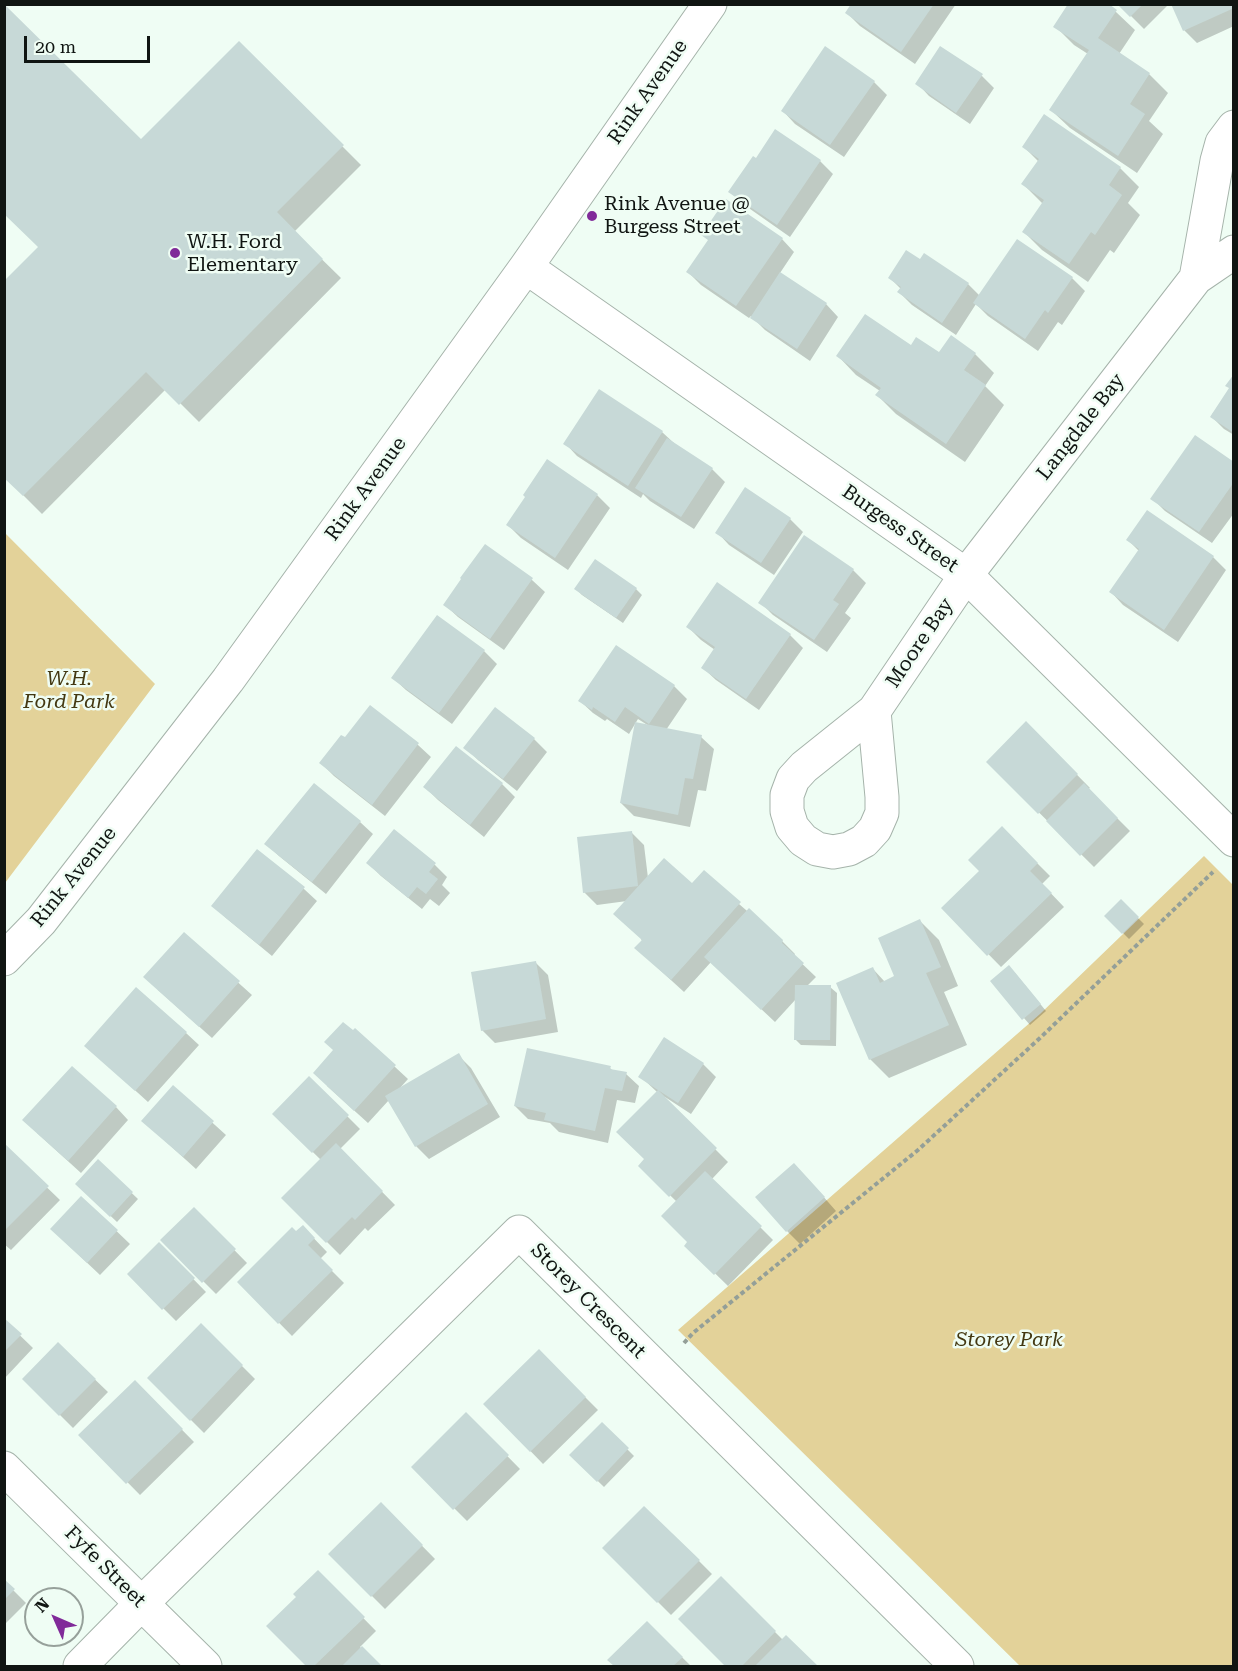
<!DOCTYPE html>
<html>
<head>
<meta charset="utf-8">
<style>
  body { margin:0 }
  #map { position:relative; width:1238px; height:1671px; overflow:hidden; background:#effdf4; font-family:"Roboto Serif",serif }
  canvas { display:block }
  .frame { position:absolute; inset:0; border:6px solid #101512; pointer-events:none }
  .north { position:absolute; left:24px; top:1587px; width:60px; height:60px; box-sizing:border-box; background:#effdf4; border:2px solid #96a09a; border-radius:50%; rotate:315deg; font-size:16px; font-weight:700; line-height:24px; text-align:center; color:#101512 }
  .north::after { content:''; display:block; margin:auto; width:21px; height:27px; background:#802a99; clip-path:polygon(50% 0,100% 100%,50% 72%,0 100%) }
  .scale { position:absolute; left:24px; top:36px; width:126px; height:27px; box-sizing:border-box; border:3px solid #101512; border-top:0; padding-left:8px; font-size:18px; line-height:21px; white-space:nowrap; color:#101512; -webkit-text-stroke:4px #effdf4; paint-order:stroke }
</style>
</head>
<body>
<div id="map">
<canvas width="1238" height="1671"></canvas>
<div class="frame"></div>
<div class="north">N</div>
<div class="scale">20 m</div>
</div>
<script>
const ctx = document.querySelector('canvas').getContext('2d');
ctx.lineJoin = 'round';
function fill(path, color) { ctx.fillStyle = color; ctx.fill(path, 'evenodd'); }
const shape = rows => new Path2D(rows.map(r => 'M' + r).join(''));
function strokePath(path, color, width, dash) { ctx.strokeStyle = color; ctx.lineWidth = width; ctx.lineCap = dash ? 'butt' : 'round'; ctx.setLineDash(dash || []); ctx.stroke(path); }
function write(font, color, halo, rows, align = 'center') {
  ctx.font = font + ' "Roboto Serif",serif'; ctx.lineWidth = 5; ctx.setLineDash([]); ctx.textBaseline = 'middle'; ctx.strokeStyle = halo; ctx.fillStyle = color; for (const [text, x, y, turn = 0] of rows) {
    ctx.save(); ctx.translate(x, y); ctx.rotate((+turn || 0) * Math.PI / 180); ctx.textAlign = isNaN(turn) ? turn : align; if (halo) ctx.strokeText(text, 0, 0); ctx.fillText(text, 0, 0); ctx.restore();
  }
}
fill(shape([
  [4,532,155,684,5,883,4,883],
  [1204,856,1234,886,1233,1666,1020,1666,678,1330,1040,1014]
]), '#e3d299');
fill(shape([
  [853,4,956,4,915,64,860,26,847,13],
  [1106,4,1116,12,1135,30,1119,54,1149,74,1168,93,1149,121,1163,134,1137,173,1070,128,1051,110,1088,54,1074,45,1055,26],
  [1119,4,1169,4,1144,29],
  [1234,4,1234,26,1197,43,1184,30],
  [239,43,361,165,294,232,341,278,199,422,166,389,42,514,4,476,141,141],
  [825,48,874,82,887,95,844,157,795,124,783,111],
  [982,76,994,88,970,124,929,96,917,83],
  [1044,116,1120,168,1139,187,1128,203,1140,215,1114,253,1110,250,1088,282,1042,250,1024,232,1043,204,1023,184,1039,162,1024,147],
  [776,131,820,161,833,174,790,237,743,204,730,192,756,160],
  [782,239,794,252,780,273,826,304,838,317,810,361,765,330,751,316,749,318,701,285,688,272],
  [924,255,968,284,980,296,1072,278,1085,291,1062,325,1058,322,1038,351,988,316,976,304,956,335,912,305,899,292,901,289,890,278,920,261],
  [911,348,939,355,975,354,994,373,985,386,1004,405,965,462,896,414,877,395,880,391,856,375,838,356],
  [1234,377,1234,435,1224,429,1211,416,1230,389],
  [662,432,675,444,712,469,725,482,694,529,650,501,643,494,641,498,577,456,565,443],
  [1234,464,1234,513,1212,543,1165,511,1152,498],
  [597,495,610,508,568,570,521,538,508,525],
  [1147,512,1213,557,1226,570,1178,642,1123,605,1111,592,1139,551,1128,540],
  [790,519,803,532,774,575,729,545,717,532],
  [486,546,532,580,545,592,504,650,458,617,445,605],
  [595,561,636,589,642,595,623,623,582,595,576,589],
  [853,570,866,583,845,613,851,618,827,652,773,615,760,602],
  [688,627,790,635,803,648,759,710,716,680,703,668,715,650,701,640],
  [484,651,497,664,452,724,406,690,393,678],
  [674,686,687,699,666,730,701,737,714,749,706,791,698,790,690,827,634,816,621,803,649,726,638,719,629,734,607,719,605,721,593,713,580,701],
  [371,707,418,745,431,757,385,816,334,776,321,763,345,739],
  [495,709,534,739,547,752,517,791,478,760,465,747],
  [1026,723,1090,788,1088,789,1130,831,1094,867,988,762],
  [457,748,502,784,515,797,484,837,438,800,425,787],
  [360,822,373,834,326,894,279,856,266,844],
  [1002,828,1050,876,1042,884,1064,907,1001,967,943,908,981,871],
  [631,832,644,845,648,878,692,885,739,904,782,941,795,954,794,956,816,977,807,986,830,987,837,993,836,1046,801,1045,795,1039,796,999,775,1022,711,962,684,992,649,960,627,901,597,905,584,892],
  [257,851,304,889,317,901,272,956,226,918,213,906],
  [368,863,435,865,447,877,442,885,450,893,439,906,430,899,422,909,381,876],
  [1121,901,1144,924,1129,939,1106,916],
  [920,921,939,940,958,986,944,992,967,1045,889,1078,870,1059,873,969,885,982,896,977],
  [184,934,252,995,212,1038,158,990],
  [535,962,548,975,558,1032,495,1043,482,1030],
  [1015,973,1046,1011,1030,1025,992,981],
  [355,1030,408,1079,400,1088,458,1055,471,1068,500,1117,429,1159,416,1146,389,1100,368,1123,327,1086],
  [186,1033,199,1045,148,1102,86,1046],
  [664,1039,703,1064,716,1077,691,1114,665,1097,664,1098,728,1162,712,1179,773,1240,728,1286,686,1245,689,1242,677,1202,640,1166,646,1160,657,1092,640,1076],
  [610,1068,613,1071,626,1074,639,1086,635,1103,617,1100,608,1143,559,1132,550,1123,528,1119,515,1106],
  [309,1078,360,1129,340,1149,395,1205,368,1231,365,1228,340,1255,283,1198,321,1160,274,1114],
  [173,1087,226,1135,196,1169,143,1121],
  [116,1107,128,1120,81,1173,37,1133],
  [4,1146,60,1200,11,1250,4,1244],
  [98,1161,138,1199,117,1222,83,1190],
  [807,1178,836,1211,800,1244,787,1231],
  [82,1198,130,1244,100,1275,65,1242],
  [194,1209,247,1263,216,1294,162,1240],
  [303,1227,327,1252,320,1259,344,1283,292,1336,239,1282],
  [159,1244,206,1292,176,1321,129,1274],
  [4,1320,33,1348,4,1379],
  [201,1325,255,1379,204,1433,149,1378],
  [58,1344,108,1392,73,1428,24,1379],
  [539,1351,598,1410,543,1464,485,1404],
  [135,1382,194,1442,140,1495,81,1435],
  [466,1414,520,1469,467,1521,413,1467],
  [602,1424,634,1456,604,1487,571,1455],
  [381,1504,435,1559,385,1609,330,1554],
  [604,1548,699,1561,712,1574,671,1615],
  [318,1572,376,1631,360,1647,380,1666,308,1666,268,1626,298,1597],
  [721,1578,783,1640,786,1637,816,1666,727,1666,680,1619],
  [4,1581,26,1603,4,1625],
  [647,1623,691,1666,616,1666,609,1660]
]), '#0003');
fill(shape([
  [4,4,141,139,239,41,344,145,277,212,323,259,179,405,146,372,23,496,4,478,4,281,38,247,4,214],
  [851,4,934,4,901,52,845,13],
  [1068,4,1109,4,1117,10,1098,38,1150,73,1130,104,1145,114,1118,156,1049,110,1089,50,1053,27],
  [1117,4,1143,4,1130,17],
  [1171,4,1234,4,1234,8,1183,31],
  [825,46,875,81,830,145,781,111],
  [940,46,983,74,956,113,915,84],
  [1044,114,1121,167,1109,185,1122,195,1095,235,1091,232,1069,264,1022,232,1044,200,1021,184,1039,159,1022,147],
  [775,129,821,160,777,225,728,192,753,156,756,158],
  [726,199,783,238,736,306,686,272,708,240,701,235],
  [1017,239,1073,277,1048,313,1045,310,1025,339,973,303],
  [906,250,920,259,924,253,969,283,942,323,897,292,901,287,888,278],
  [780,272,827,303,797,349,750,318],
  [865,314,911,345,916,337,939,352,951,335,976,353,964,370,986,385,946,444,875,395,881,388,836,356],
  [1234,374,1234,433,1210,417,1229,388,1225,386],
  [599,389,663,431,628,486,563,444],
  [1195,435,1234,462,1234,482,1199,532,1150,499],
  [667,438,713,468,681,517,635,488],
  [547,459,598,494,555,558,506,525,525,497,523,495],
  [745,487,791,518,761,563,715,533],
  [1147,510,1214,556,1164,630,1109,592,1139,549,1126,540],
  [804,535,854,569,833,600,839,604,814,640,758,603],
  [485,544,533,578,490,639,443,605,461,579,460,578],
  [595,559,637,588,616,618,574,589],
  [717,582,791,634,746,699,701,668,715,647,686,627],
  [437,615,485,650,439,713,391,678],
  [616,645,675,685,649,724,625,707,615,722,593,707,592,710,578,701],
  [370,705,419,743,372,805,319,763,341,735,345,737],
  [495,707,535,738,503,779,463,748],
  [1026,721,1078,774,1038,814,986,762],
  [635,722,702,735,693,779,685,778,678,815,620,803],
  [456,746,503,783,470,825,423,787],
  [314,783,361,821,312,882,264,844],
  [1084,783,1118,818,1080,856,1046,821],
  [1002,826,1038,863,1030,871,1052,893,987,956,941,908,979,871,968,860],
  [394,829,436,863,429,872,438,879,426,894,417,887,408,898,366,863],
  [632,831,638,886,583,893,577,837],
  [257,849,305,887,259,945,211,906],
  [664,858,692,883,704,870,741,902,671,980,634,948,642,940,613,914],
  [1121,899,1139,917,1122,934,1104,916],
  [749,908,783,940,782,943,804,963,761,1010,704,957],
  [920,919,941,967,926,973,949,1025,869,1060,836,983,873,967,880,983,894,976,878,938],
  [184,932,240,981,199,1027,143,977],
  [536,961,546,1019,481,1031,471,972],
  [1009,965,1041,1004,1022,1020,990,981],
  [795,985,831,985,830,1040,794,1040],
  [136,987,187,1032,135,1091,84,1046],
  [343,1022,353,1030,355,1028,396,1065,354,1111,313,1073,333,1050,324,1042],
  [664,1037,704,1063,678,1103,638,1077],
  [527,1048,611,1066,610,1069,627,1072,622,1091,605,1088,595,1131,544,1120,546,1113,514,1106],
  [459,1053,488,1104,415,1147,385,1096],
  [72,1066,117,1106,68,1161,22,1120],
  [309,1076,349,1115,312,1153,272,1114],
  [173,1085,214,1121,183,1157,141,1121],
  [658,1090,717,1148,669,1197,638,1166,644,1159,616,1132],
  [4,1143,49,1186,4,1231],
  [336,1143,383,1191,355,1220,352,1217,326,1243,281,1198],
  [98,1159,133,1192,110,1217,75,1184],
  [794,1163,825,1197,786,1232,755,1197],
  [705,1171,762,1226,714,1275,684,1246,687,1242,661,1216],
  [81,1196,118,1230,87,1263,50,1229],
  [194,1207,236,1249,202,1283,160,1240],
  [303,1225,315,1238,308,1245,333,1270,278,1324,237,1282,292,1227,296,1231],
  [159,1242,195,1278,162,1310,127,1274],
  [4,1318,22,1334,4,1352],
  [201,1323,243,1365,190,1421,147,1378],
  [58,1342,96,1379,59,1416,22,1379],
  [539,1349,586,1397,530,1452,483,1404],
  [135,1380,183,1429,126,1484,78,1435],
  [466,1412,509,1455,453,1510,411,1467],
  [602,1422,629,1448,597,1482,569,1455],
  [381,1502,423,1545,371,1597,328,1554],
  [644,1506,700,1560,657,1603,602,1548],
  [318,1570,365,1617,314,1666,306,1666,266,1626,296,1597,293,1594],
  [721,1576,776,1631,742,1666,725,1666,678,1619],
  [4,1579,15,1589,4,1600],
  [647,1621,683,1657,673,1666,614,1666,607,1660],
  [786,1635,818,1666,755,1666],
  [362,1646,382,1666,342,1666]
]), '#c7d9d7');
const minor = shape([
  [526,267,966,575,1234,840],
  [1196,278,1217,161,1222,143,1234,127],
  [874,711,882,797,882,813,875,829,864,841,849,849,833,852,817,849,803,840,792,827,787,811,787,795,793,779,804,767,874,711,966,575,1196,278,1234,252],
  [4,959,41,921,228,680,526,267,710,4],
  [4,1468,205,1666],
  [80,1666,142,1603,519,1232,957,1666]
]);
strokePath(minor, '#a5b3aa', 35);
strokePath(shape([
  [684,1343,693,1333,918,1150,1040,1038,1213,872]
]), '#949f98', 4, [4.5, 3]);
strokePath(minor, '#fff', 33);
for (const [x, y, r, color] of [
  [592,216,6,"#802a99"],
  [175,253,6,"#802a99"]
]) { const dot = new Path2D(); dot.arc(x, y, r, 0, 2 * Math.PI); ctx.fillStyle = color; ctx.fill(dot); strokePath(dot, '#effdf4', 2); }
write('20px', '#101512', '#effdf4', [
  ["Rink Avenue",648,92,-55],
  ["Langdale Bay",1081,427,-52],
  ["Rink Avenue",366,489,-54],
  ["Burgess Street",900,529,35],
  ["Moore Bay",920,643,-56],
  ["Rink Avenue",74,877,-51],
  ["Storey Crescent",588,1301,45],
  ["Fyfe Street",105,1567,45]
]);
write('20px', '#101512', '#effdf4', [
  ["Rink Avenue @",604,204],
  ["Burgess Street",604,227],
  ["W.H. Ford",187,242],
  ["Elementary",187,265]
], 'left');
write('italic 20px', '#433811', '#effdf4', [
  ["W.H.",69,679],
  ["Ford Park",69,702],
  ["Storey Park",1009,1340]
]);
</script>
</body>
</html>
